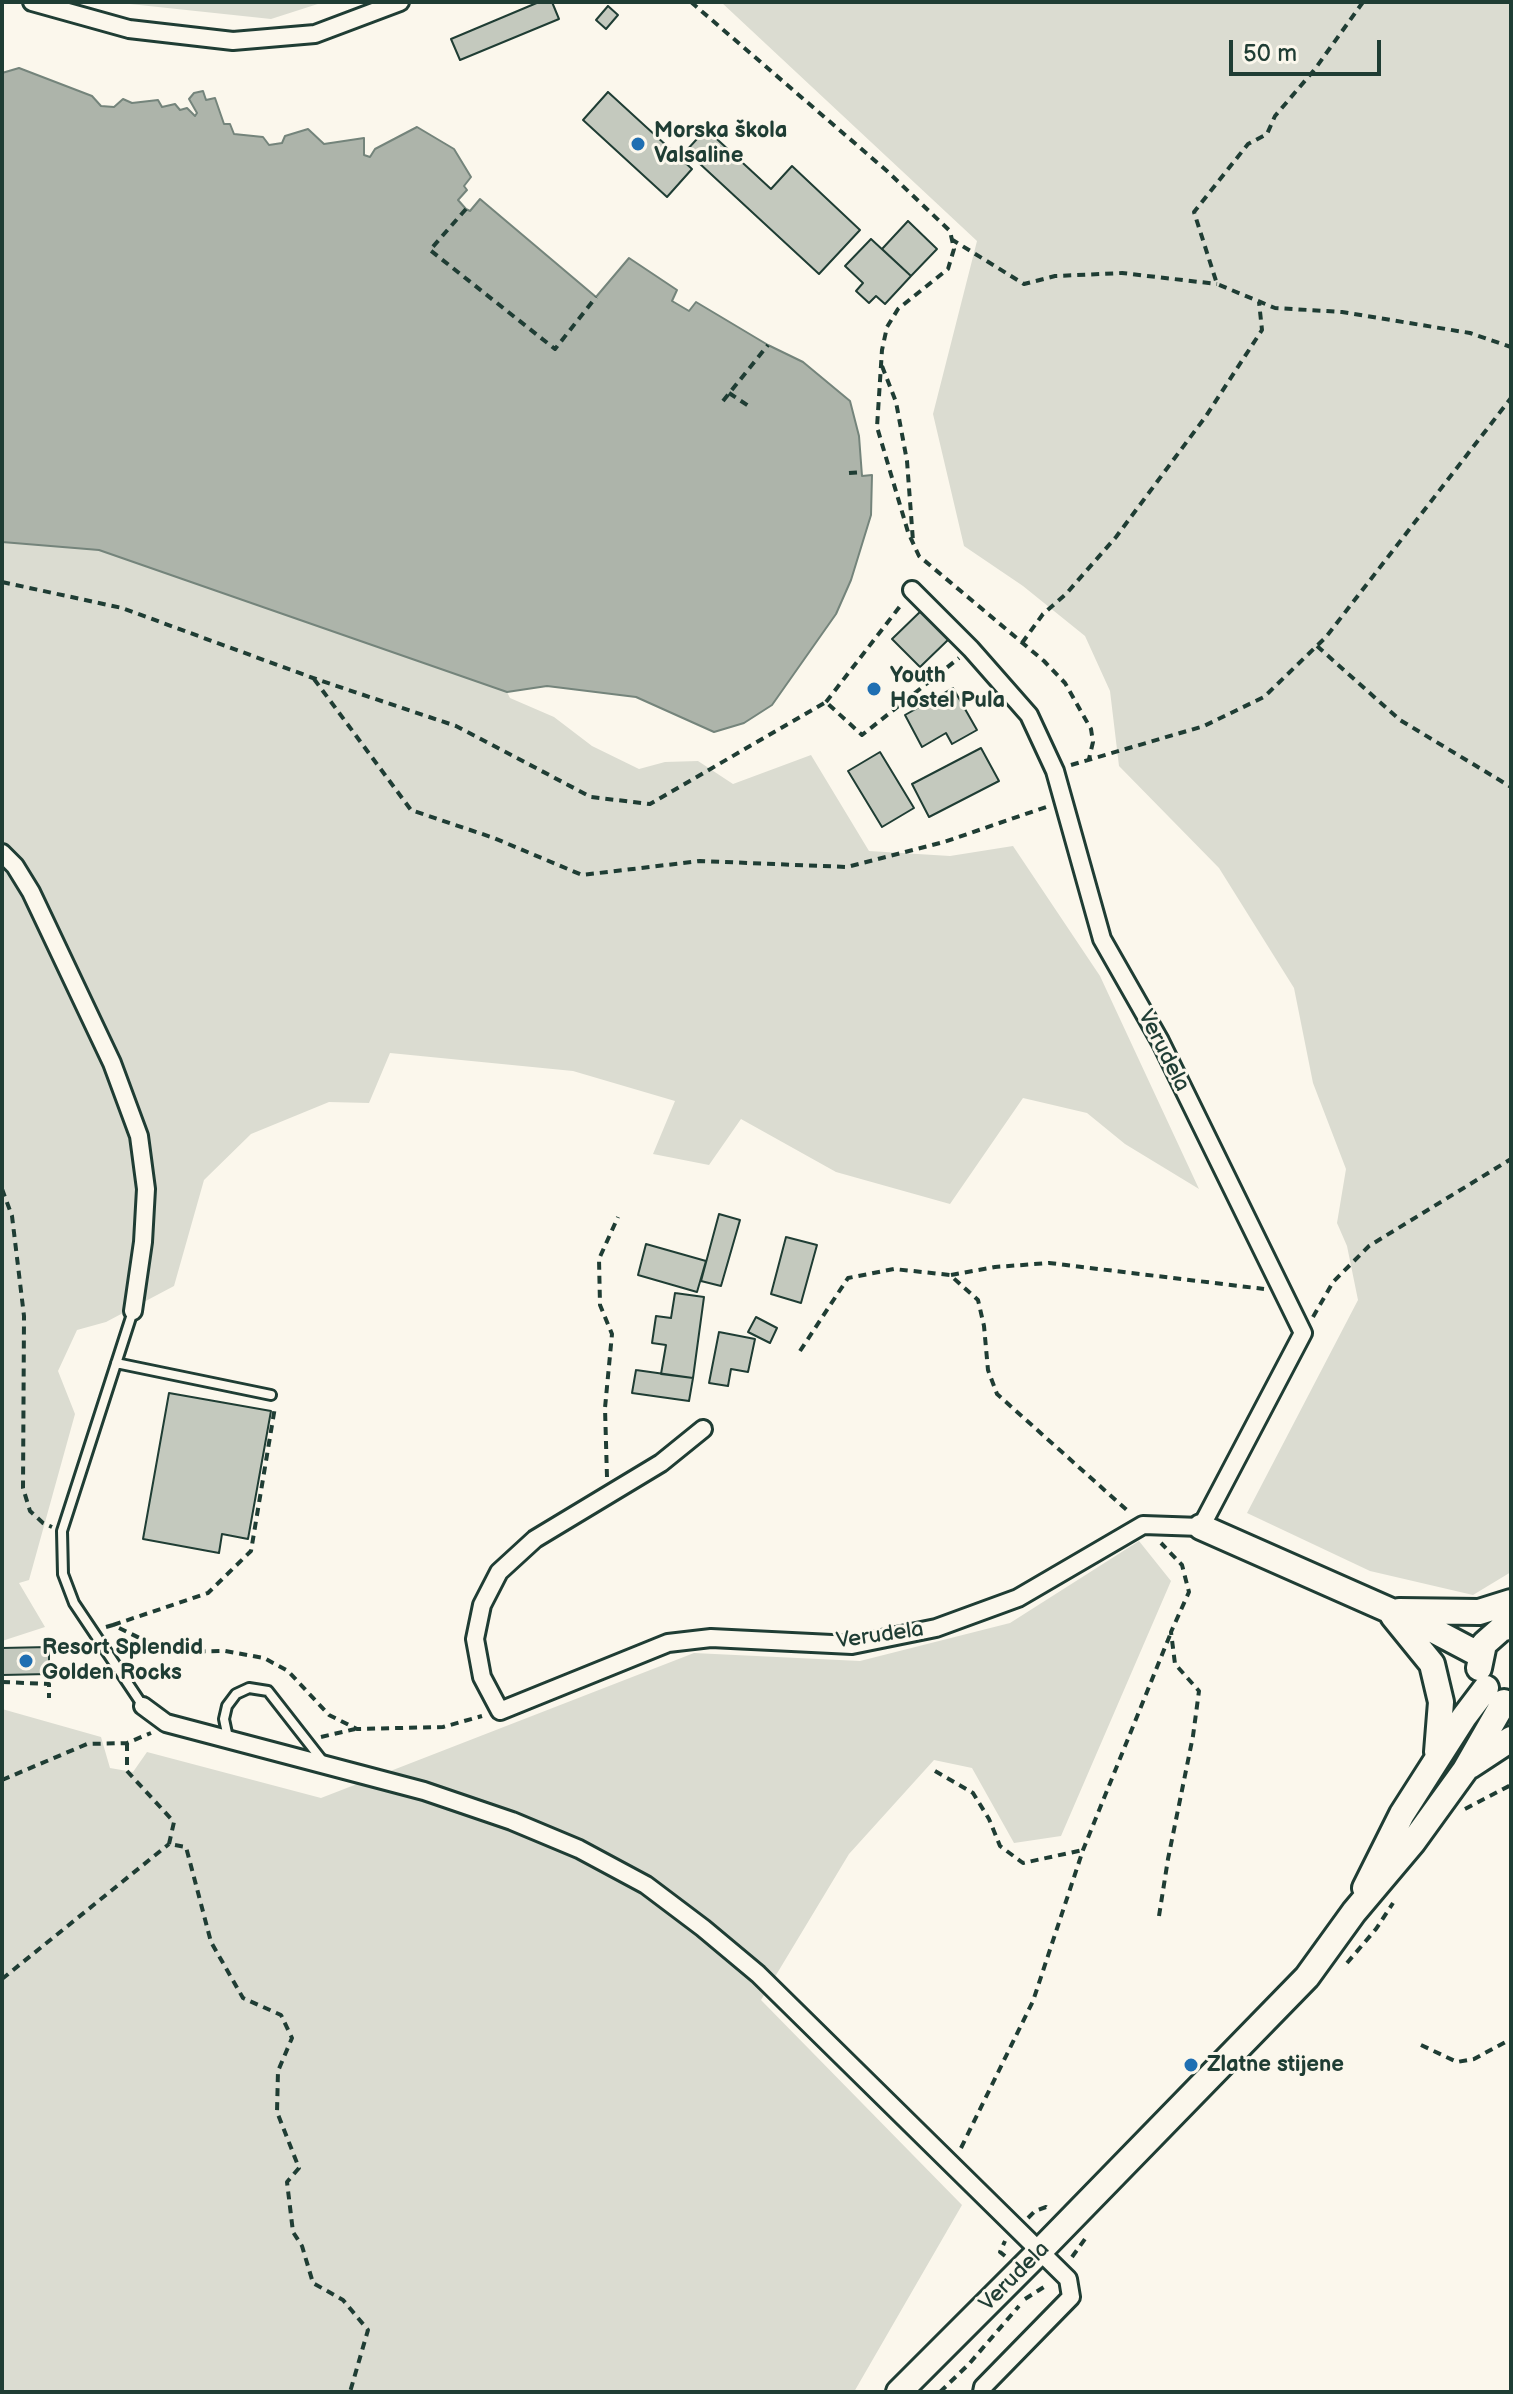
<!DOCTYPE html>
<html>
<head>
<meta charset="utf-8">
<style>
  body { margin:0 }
  #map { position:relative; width:1513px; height:2394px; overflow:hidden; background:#fbf7ec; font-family:"Balsamiq Sans",sans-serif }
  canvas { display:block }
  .frame { position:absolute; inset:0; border:4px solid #1f3d34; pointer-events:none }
  .scale { position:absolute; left:1229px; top:40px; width:152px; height:36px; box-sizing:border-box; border:4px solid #1f3d34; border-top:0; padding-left:10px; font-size:24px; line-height:28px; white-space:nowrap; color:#1f3d34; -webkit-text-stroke:6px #fbf7ec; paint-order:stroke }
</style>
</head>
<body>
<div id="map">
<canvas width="1513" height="2394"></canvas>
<div class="frame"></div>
<div class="scale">50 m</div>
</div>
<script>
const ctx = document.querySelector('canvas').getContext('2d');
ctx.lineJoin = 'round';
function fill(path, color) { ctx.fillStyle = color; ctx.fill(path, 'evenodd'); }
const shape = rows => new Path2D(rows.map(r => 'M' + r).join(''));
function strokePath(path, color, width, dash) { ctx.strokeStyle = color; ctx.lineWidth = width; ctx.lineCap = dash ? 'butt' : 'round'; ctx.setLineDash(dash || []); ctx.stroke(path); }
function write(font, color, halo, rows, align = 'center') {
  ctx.font = font + ' "Balsamiq Sans",sans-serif'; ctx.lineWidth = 6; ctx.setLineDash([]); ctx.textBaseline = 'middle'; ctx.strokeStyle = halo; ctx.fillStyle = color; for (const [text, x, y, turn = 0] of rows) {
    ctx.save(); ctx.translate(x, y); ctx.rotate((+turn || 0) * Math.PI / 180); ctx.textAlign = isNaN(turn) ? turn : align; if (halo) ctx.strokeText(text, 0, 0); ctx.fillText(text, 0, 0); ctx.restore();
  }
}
fill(shape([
  [111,2,324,2,271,19],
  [721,2,1511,2,1511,1572,1473,1595,1370,1571,1247,1513,1358,1300,1347,1246,1337,1223,1346,1169,1313,1083,1294,988,1219,868,1119,766,1110,691,1085,636,1023,586,964,546,933,414,977,241],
  [2,542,99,550,507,692,510,698,554,717,592,746,639,769,665,762,698,761,733,784,811,755,869,851,950,856,1013,846,1100,976,1199,1189,1125,1144,1087,1113,1023,1098,950,1204,836,1172,741,1119,709,1165,653,1154,675,1101,573,1071,390,1053,369,1103,329,1102,251,1134,204,1180,174,1286,106,1322,77,1330,58,1371,75,1414,29,1580,19,1583,45,1627,2,1641],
  [1139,1541,1171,1581,1061,1836,1014,1843,972,1768,934,1760,849,1854,761,2000,962,2205,854,2392,2,2392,2,1709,101,1737,110,1768,133,1772,147,1752,321,1798,694,1653,860,1661,1010,1623]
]), '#dbdcd1');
const water = shape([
  [19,68,92,96,101,106,114,107,123,99,132,103,158,100,162,107,175,104,180,110,187,108,195,116,197,113,189,99,194,93,203,91,206,100,215,98,224,124,230,124,234,134,263,137,269,145,282,143,285,136,308,129,324,144,364,138,364,155,370,157,375,149,417,127,454,149,471,177,464,186,467,190,458,200,466,209,470,211,480,199,596,297,629,258,677,290,672,301,689,311,696,302,768,345,803,362,850,401,859,436,862,476,872,475,871,515,851,580,836,614,772,705,744,723,714,732,636,697,547,686,507,692,99,550,2,542,2,73,19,68]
]);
fill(water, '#adb4aa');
strokePath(water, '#74847b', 2);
const building = shape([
  [539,2,552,2,559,19,460,60,451,39,539,2],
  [608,6,618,15,606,29,596,20,608,6],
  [608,92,692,169,667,197,583,120,608,92],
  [706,129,771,189,792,166,860,230,819,274,686,151,706,129],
  [908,221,937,249,911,276,882,249,908,221],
  [871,239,911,276,885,304,876,296,869,303,856,291,863,283,845,266,871,239],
  [924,608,951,637,920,667,892,639,924,608],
  [953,688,977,730,952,744,946,733,922,747,905,715,953,688],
  [981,748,999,781,929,817,912,784,981,748],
  [880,752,914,808,882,827,848,771,880,752],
  [719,1214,740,1220,721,1286,701,1281,719,1214],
  [786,1237,817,1245,801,1303,771,1294,786,1237],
  [646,1244,706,1261,697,1292,638,1275,646,1244],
  [675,1293,704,1297,693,1378,661,1374,666,1345,652,1343,656,1316,671,1318,675,1293],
  [756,1317,777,1328,770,1343,748,1332,756,1317],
  [719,1332,755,1339,748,1372,731,1369,728,1386,709,1383,719,1332],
  [636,1370,693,1378,689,1401,632,1393,636,1370],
  [169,1393,271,1411,248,1539,222,1534,219,1553,143,1539,169,1393],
  [49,1647,49,1674,2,1675,2,1648,49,1647]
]);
fill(building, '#c4c9be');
strokePath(building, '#1f3d34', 2);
const lane = shape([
  [133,1311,62,1531,63,1574,74,1603,143,1706],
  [116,1363,271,1395],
  [228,1738,224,1719,227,1706,236,1694,249,1688,268,1691,325,1764]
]);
const street = shape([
  [32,2,129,29,233,41,315,34,400,2],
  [2,853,15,866,31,892,112,1063,139,1136,146,1189,143,1242,133,1311],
  [703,1429,661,1463,535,1539,499,1572,482,1605,475,1639,482,1677,500,1711,668,1643,711,1638,852,1645,936,1628,1018,1598,1143,1525,1201,1527,1303,1333,1160,1041,1102,939,1055,771,1029,715,971,649,912,590],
  [143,1706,166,1723,424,1791,512,1821,579,1849,646,1885,703,1928,758,1974,1068,2279,1071,2297,983,2387,982,2392]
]);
const secondary = shape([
  [1201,1527,1425,1626,1480,1655],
  [1399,1611,1479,1612,1511,1602],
  [1393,1616,1432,1664,1441,1702,1437,1752],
  [1479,1668,1484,1644,1501,1629,1511,1626],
  [1470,1766,1511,1739],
  [1365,1888,1402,1814,1464,1717,1486,1688],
  [899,2392,1041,2250,1307,1977,1354,1912,1413,1842,1465,1770,1504,1702]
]);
strokePath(lane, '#1f3d34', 14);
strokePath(street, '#1f3d34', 22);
strokePath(secondary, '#1f3d34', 30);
strokePath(shape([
  [691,2,887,171,950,231,954,249,948,269,898,309,887,327,882,350,877,427,908,532,919,556,1044,661,1065,683,1091,729,1093,742,1089,759],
  [1363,2,1315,69,1275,116,1267,134,1248,144,1194,212,1217,284,1275,308,1342,312,1470,333,1511,347],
  [466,209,430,250,555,349,596,297],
  [951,239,1024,284,1055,276,1122,273,1217,284],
  [882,366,896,402,907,461,913,541],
  [729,393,750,407],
  [723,401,768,345],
  [849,473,862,472],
  [2,582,122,608,313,678,456,726,591,797,650,804,826,702,862,735,959,658],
  [1022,643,1043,614,1066,594,1116,537,1206,416,1262,330,1259,302],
  [1317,646,1400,720,1511,787],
  [314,679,411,810,494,838,582,875,700,861,847,867,944,842,1049,806],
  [826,702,901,605],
  [1071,765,1204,726,1264,697,1326,637,1511,398],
  [2,1189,12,1216,24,1316,23,1488,30,1511,43,1523,52,1527],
  [951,1275,995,1267,1049,1263,1264,1289],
  [1313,1317,1333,1282,1369,1246,1511,1159],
  [800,1351,848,1278,894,1269,950,1275,978,1300,984,1326,988,1370,997,1394,1129,1512],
  [607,1477,605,1408,612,1334,600,1305,599,1259,618,1217],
  [113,1625,208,1593,251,1551,275,1407],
  [106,1627,113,1625,168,1652,225,1651,264,1658,288,1671,329,1715,357,1729,443,1727,482,1716],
  [2,1682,49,1684,49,1698],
  [321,1737,355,1729],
  [127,1743,127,1771,174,1822,169,1844,186,1847,211,1942,243,1998,281,2015,292,2038,278,2071,277,2112,299,2168,287,2182,293,2232,302,2246,313,2283,343,2300,368,2330,350,2392],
  [935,1771,973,1793,989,1819,1000,1846,1023,1863,1083,1850],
  [2,1780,87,1744,127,1743,151,1733],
  [1465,1809,1511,1785],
  [1159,1916,1168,1859,1193,1736,1199,1691,1175,1664,1171,1632,1189,1592,1182,1565,1161,1543],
  [1347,1963,1376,1929,1393,1903],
  [2,1979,169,1844],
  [1421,2045,1457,2062,1474,2059,1511,2039],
  [961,2148,1033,2001,1083,1850,1170,1635],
  [1028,2218,1035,2211,1046,2207,1050,2211],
  [1005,2256,1000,2252,1005,2241],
  [1072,2257,1085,2239],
  [1025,2299,1047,2285],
  [940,2392,969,2364,1019,2306]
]), '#1f3d34', 4, [8, 6]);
strokePath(lane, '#fbf7ec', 8);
strokePath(street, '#fbf7ec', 16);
strokePath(secondary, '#fbf7ec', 24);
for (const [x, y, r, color] of [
  [638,144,8,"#1f6fb2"],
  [874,689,8,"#1f6fb2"],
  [26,1661,8,"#1f6fb2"],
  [1191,2065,8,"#1f6fb2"]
]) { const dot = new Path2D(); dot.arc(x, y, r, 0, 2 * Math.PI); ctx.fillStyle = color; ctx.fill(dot); strokePath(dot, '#fbf7ec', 3); }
write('bold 22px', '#1f3d34', '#fbf7ec', [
  ["Morska škola",654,131],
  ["Valsaline",654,156],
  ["Youth",890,676],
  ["Hostel Pula",890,701],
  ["Resort Splendid",42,1648],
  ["Golden Rocks",42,1673],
  ["Zlatne stijene",1207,2065]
], 'left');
write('22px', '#1f3d34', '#fbf7ec', [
  ["Verudela",1163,1051,63],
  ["Verudela",880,1636,-8],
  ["Verudela",1015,2277,-45]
]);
</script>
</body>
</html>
